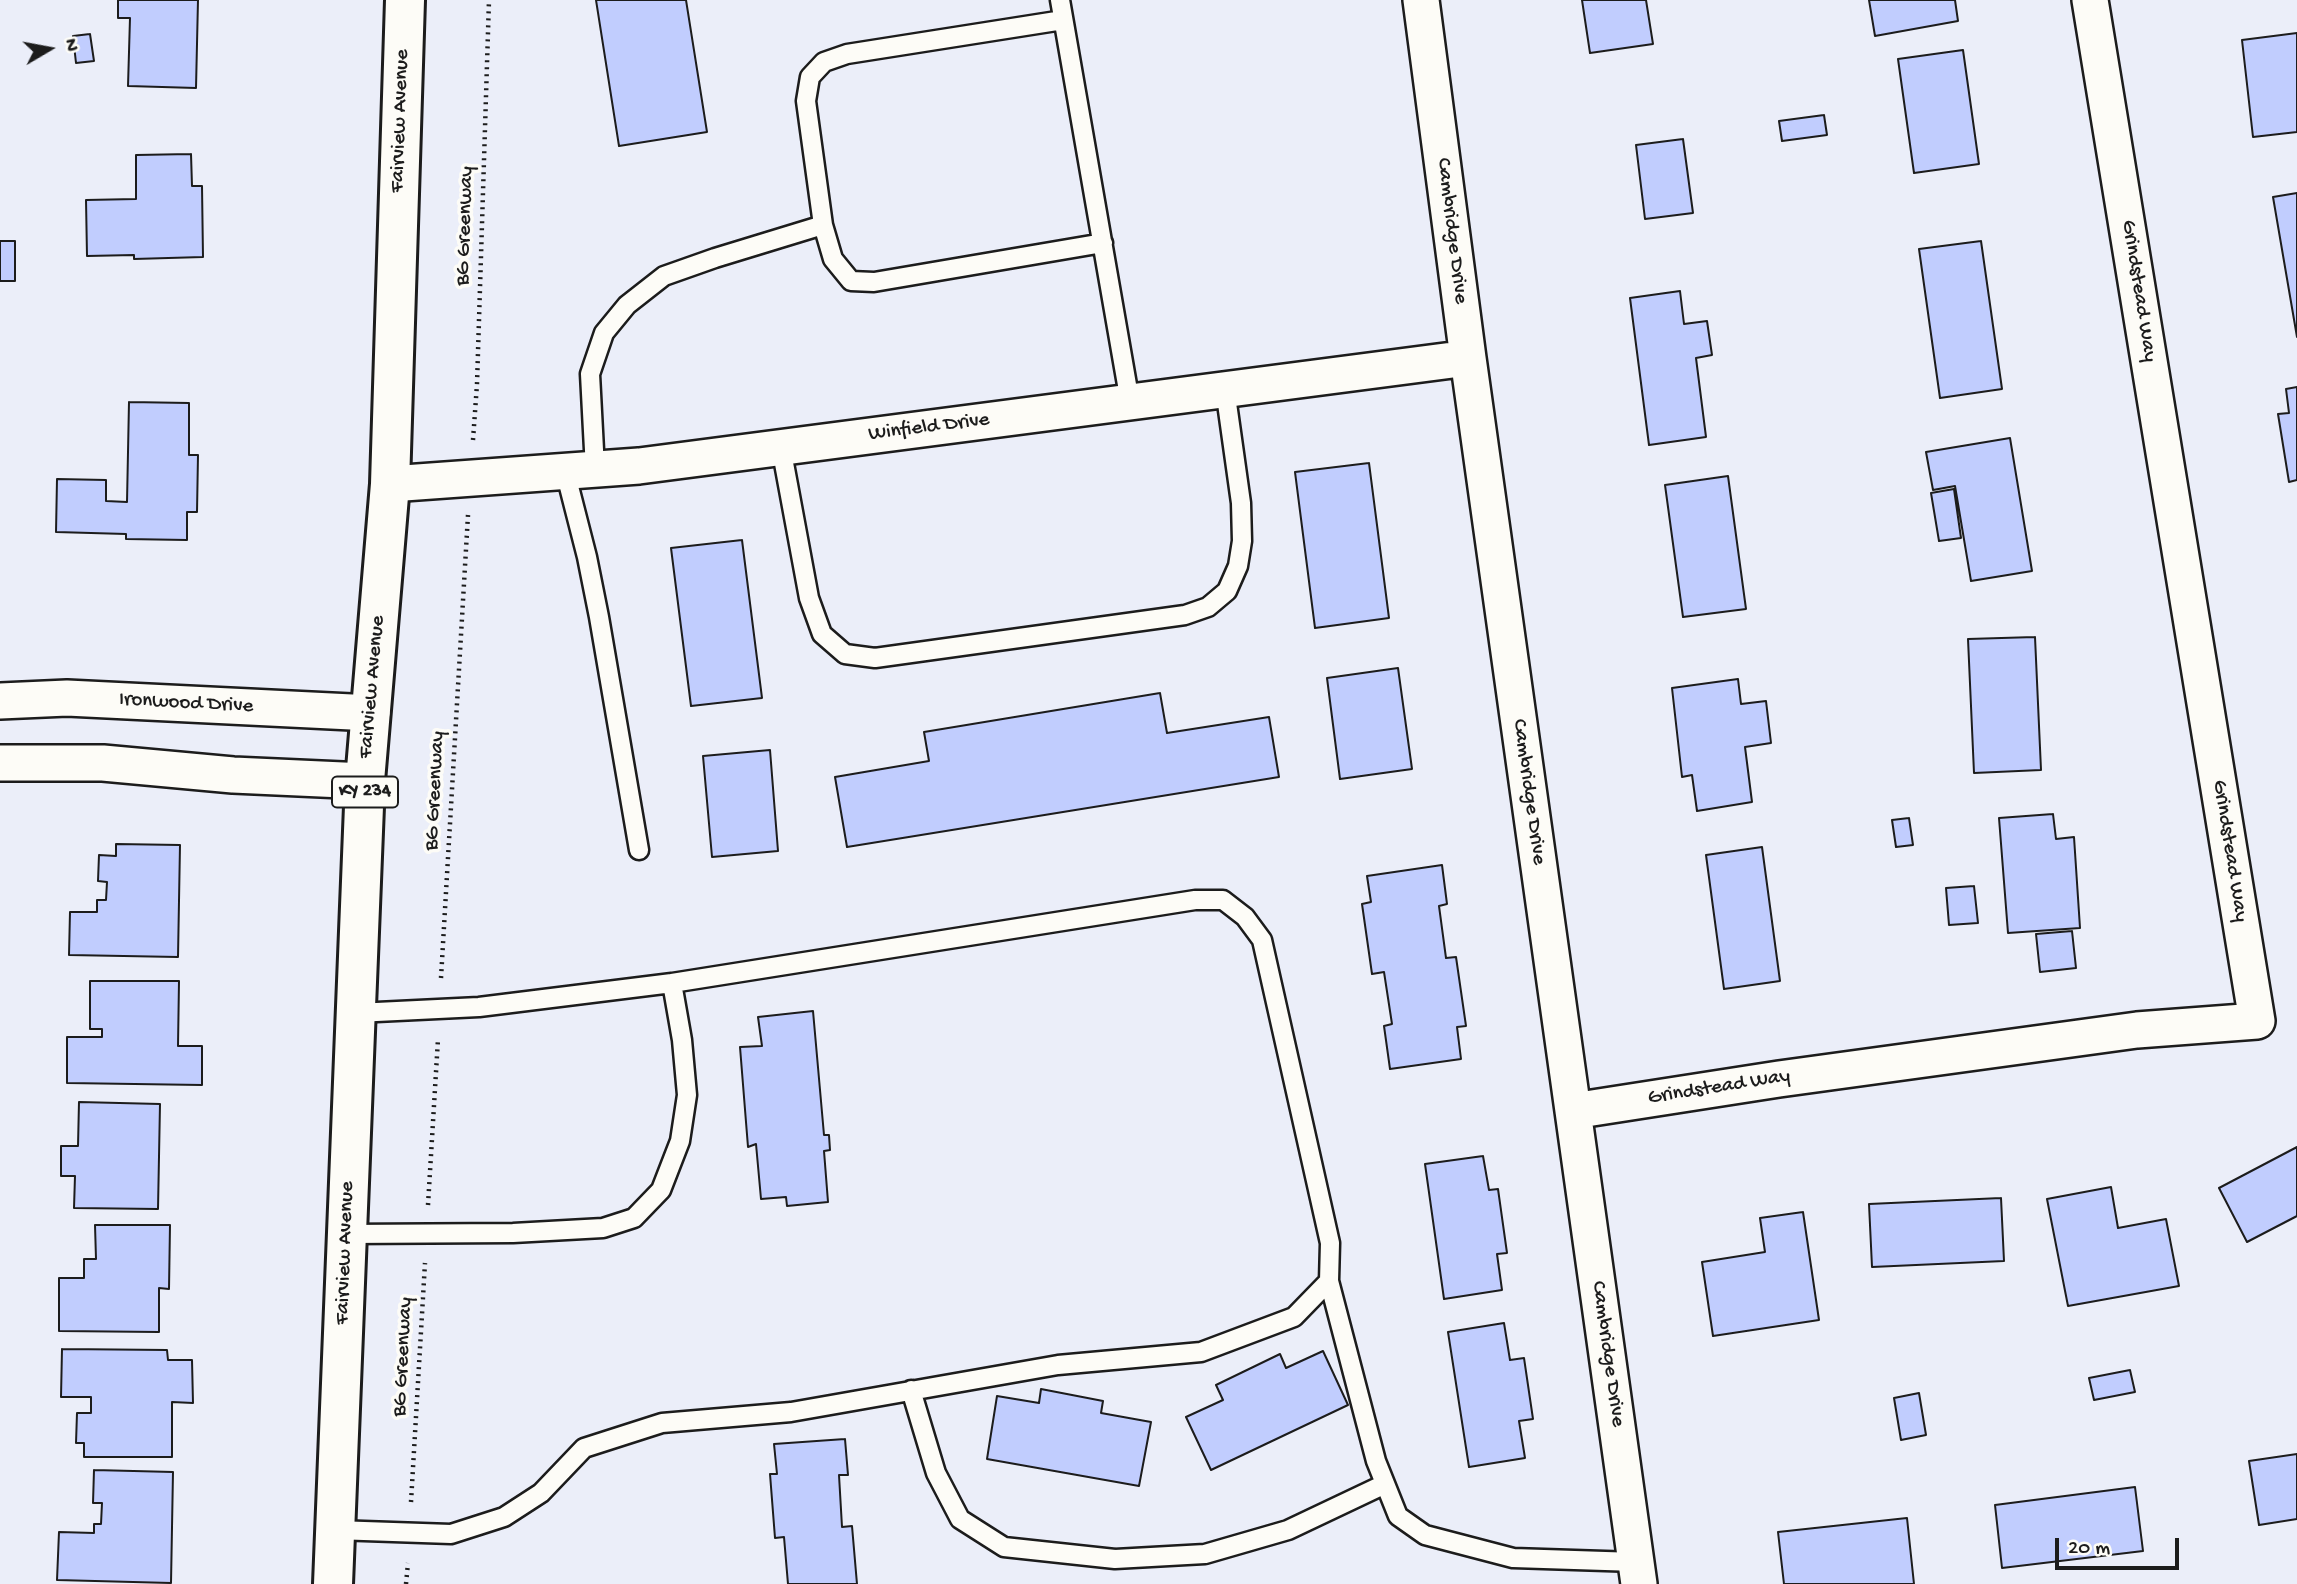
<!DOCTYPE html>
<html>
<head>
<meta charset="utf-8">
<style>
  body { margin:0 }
  #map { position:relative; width:2297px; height:1584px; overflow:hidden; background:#ebeef9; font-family:"Gochi Hand",sans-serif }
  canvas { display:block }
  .north { position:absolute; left:14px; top:14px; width:70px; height:70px; -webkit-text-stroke:5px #fdfcf7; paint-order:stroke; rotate:80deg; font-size:19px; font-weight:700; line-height:28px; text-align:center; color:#1c1c1c }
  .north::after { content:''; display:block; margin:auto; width:24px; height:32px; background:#1c1c1c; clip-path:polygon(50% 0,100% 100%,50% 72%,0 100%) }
  .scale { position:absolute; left:2055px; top:1538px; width:124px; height:32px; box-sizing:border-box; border:4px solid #1c1c1c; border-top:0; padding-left:9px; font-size:21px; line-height:24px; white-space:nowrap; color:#1c1c1c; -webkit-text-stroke:5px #fdfcf7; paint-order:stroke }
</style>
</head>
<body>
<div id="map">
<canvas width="2297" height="1584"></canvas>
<div class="north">N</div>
<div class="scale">20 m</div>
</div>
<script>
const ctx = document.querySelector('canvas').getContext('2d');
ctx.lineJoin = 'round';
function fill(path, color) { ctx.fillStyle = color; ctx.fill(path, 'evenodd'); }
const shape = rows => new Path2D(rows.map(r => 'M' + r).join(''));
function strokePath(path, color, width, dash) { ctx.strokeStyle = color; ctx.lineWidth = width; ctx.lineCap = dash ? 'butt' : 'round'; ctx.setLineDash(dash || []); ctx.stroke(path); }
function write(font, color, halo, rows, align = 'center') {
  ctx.font = font + ' "Gochi Hand",sans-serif'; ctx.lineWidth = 7; ctx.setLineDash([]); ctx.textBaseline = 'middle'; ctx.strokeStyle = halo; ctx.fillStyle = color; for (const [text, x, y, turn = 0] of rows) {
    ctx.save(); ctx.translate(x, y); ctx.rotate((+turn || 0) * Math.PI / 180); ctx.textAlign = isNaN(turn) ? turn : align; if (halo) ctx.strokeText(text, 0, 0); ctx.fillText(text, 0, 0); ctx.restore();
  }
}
const building = shape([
  [118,0,198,0,196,88,128,86,130,18,118,18,118,0],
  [596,0,686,0,707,132,619,146,596,0],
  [1582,0,1646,0,1653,44,1590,53,1582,0],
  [1869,0,1955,0,1958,21,1875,36,1869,0],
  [2297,33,2297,132,2253,137,2242,40,2297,33],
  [90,34,94,61,76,63,73,36,90,34],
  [1963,50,1979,164,1914,173,1898,59,1963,50],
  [1824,115,1827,135,1782,141,1779,121,1824,115],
  [1683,139,1693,213,1645,219,1636,145,1683,139],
  [191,154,192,186,202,186,203,257,134,259,134,255,87,256,86,200,136,199,136,155,191,154],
  [2297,193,2297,337,2273,197,2297,193],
  [0,241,15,241,15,281,0,281,0,241],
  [1981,241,2002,389,1940,398,1919,249,1981,241],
  [1680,291,1684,324,1707,321,1712,355,1696,358,1706,437,1649,445,1630,298,1680,291],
  [2297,387,2297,480,2289,482,2278,414,2289,413,2286,389,2297,387],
  [129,402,189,403,189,455,198,455,197,512,187,512,187,540,126,539,126,534,56,532,57,479,106,480,106,501,127,502,129,402],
  [2010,438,2032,571,1971,581,1955,486,1933,490,1926,452,2010,438],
  [1369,463,1389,618,1315,628,1295,472,1369,463],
  [1728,476,1746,609,1683,617,1665,485,1728,476],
  [1954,489,1961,538,1939,541,1931,493,1954,489],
  [742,540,762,698,691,706,671,548,742,540],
  [2035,637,2041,770,1974,773,1968,639,2035,637],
  [1398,668,1412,769,1340,779,1327,678,1398,668],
  [1738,679,1741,704,1766,701,1771,743,1745,747,1752,802,1697,811,1692,775,1682,777,1672,688,1738,679],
  [1160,693,1167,733,1269,717,1279,777,847,847,835,777,929,761,924,732,1160,693],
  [770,750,778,851,712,857,703,756,770,750],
  [2053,814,2056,839,2074,837,2080,928,2008,933,1999,818,2053,814],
  [1909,818,1913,845,1896,847,1892,820,1909,818],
  [116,844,180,845,178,957,69,955,70,912,97,912,97,900,106,900,107,882,98,881,99,855,116,856,116,844],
  [1762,847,1780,981,1724,989,1706,855,1762,847],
  [1442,865,1447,904,1439,906,1446,958,1456,957,1466,1026,1457,1027,1461,1059,1390,1069,1384,1026,1392,1024,1384,972,1372,974,1362,904,1371,902,1367,876,1442,865],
  [1974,886,1978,923,1949,925,1946,888,1974,886],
  [2072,931,2076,968,2040,972,2036,934,2072,931],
  [90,981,179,981,178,1046,202,1046,202,1085,67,1083,67,1037,102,1037,102,1029,90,1029,90,981],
  [813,1011,824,1135,829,1135,830,1150,824,1151,828,1202,787,1206,786,1197,761,1199,756,1144,748,1147,740,1047,762,1046,758,1017,813,1011],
  [79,1102,160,1104,158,1209,74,1208,75,1176,61,1176,61,1146,78,1146,79,1102],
  [2297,1147,2297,1216,2247,1242,2219,1188,2297,1147],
  [1483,1156,1489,1190,1498,1189,1507,1253,1497,1254,1502,1290,1444,1299,1425,1164,1483,1156],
  [2111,1187,2118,1228,2166,1219,2179,1286,2068,1306,2047,1199,2111,1187],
  [2001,1198,2004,1261,1872,1267,1869,1204,2001,1198],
  [1803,1212,1819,1320,1713,1336,1702,1262,1765,1252,1760,1218,1803,1212],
  [95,1225,170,1225,169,1289,159,1288,159,1332,59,1331,59,1278,84,1278,84,1259,96,1259,95,1225],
  [1504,1323,1510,1360,1524,1358,1533,1419,1519,1421,1525,1458,1469,1467,1448,1332,1504,1323],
  [62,1349,167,1350,168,1360,192,1360,193,1403,172,1402,172,1457,84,1457,84,1443,76,1443,77,1413,91,1413,91,1397,61,1397,62,1349],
  [1323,1351,1348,1405,1211,1470,1186,1417,1223,1400,1216,1385,1280,1354,1286,1368,1323,1351],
  [2130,1370,2135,1392,2094,1400,2089,1378,2130,1370],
  [1041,1389,1103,1401,1101,1413,1151,1422,1139,1486,987,1459,997,1396,1039,1403,1041,1389],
  [1919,1393,1926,1435,1901,1440,1894,1398,1919,1393],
  [845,1439,848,1475,839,1475,842,1527,852,1526,857,1584,788,1584,784,1537,775,1538,770,1474,777,1474,774,1444,845,1439],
  [2297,1454,2297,1519,2259,1525,2249,1461,2297,1454],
  [94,1470,173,1472,171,1583,57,1580,59,1532,94,1533,94,1524,101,1524,102,1503,93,1503,94,1470],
  [2135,1487,2143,1551,2002,1568,1995,1505,2135,1487],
  [1907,1518,1914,1584,1784,1584,1778,1532,1907,1518]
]);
fill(building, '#c1cdfe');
strokePath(building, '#1c1c1c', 2);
const service = shape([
  [1060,0,1130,402],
  [1063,20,847,54,824,62,810,77,806,101,823,225,833,259,851,281,874,282,1103,243],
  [781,447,809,598,822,634,845,654,875,658,1185,615,1208,607,1227,591,1238,566,1242,541,1241,503,1225,389],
  [595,469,590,374,604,333,627,305,664,276,715,258,823,225],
  [565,471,587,557,599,617,639,850],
  [347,1234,513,1233,603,1228,634,1218,661,1190,680,1141,687,1095,682,1040,672,983,479,1007,356,1013],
  [1329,1281,1376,1461,1398,1516,1425,1535,1513,1558,1636,1562],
  [911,1390,936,1473,960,1519,1004,1547,1115,1559,1205,1554,1288,1530,1385,1484],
  [335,1530,451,1534,504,1517,541,1493,584,1448,662,1423,791,1412,1058,1365,1201,1352,1294,1317,1329,1281,1330,1243,1262,940,1245,917,1223,900,1195,900,672,983]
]);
const minor = shape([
  [1421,0,1468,358,1639,1584],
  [390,484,639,466,1468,358],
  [0,701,67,698,372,713],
  [0,763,103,763,233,775,365,781],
  [1573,1111,1779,1079,2137,1030,2257,1021,2090,0]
]);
const primary = shape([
  [333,1584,365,781,390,484,405,0]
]);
strokePath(service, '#1c1c1c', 23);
strokePath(minor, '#1c1c1c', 40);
strokePath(primary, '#1c1c1c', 44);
strokePath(shape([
  [473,440,477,384,489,0],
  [441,978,468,515],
  [428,1205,438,1039],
  [411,1502,425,1263],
  [406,1584,408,1563]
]), '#1c1c1c', 4.5, [2, 5]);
strokePath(service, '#fdfcf7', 18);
strokePath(minor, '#fdfcf7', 35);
strokePath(primary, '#fdfcf7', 38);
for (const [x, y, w] of [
  [365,792,66]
]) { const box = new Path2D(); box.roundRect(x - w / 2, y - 15.5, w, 31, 5); ctx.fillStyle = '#fdfcf7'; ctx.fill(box); strokePath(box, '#1c1c1c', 2); }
write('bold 19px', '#1c1c1c', null, [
  ["KY 234",365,792]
]);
write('21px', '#1c1c1c', '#fdfcf7', [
  ["Fairview Avenue",401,121,-88],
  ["BG Greenway",466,226,-88],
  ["Cambridge Drive",1451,231,83],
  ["Grindstead Way",2138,291,81],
  ["Winfield Drive",929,428,-7],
  ["Fairview Avenue",373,687,-85],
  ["Ironwood Drive",186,704,3],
  ["BG Greenway",436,791,-87],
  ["Cambridge Drive",1528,792,82],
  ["Grindstead Way",2229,851,81],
  ["Grindstead Way",1719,1088,-9],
  ["Fairview Avenue",346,1253,-88],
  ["Cambridge Drive",1607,1354,82],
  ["BG Greenway",404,1357,-87]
]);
</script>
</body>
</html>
